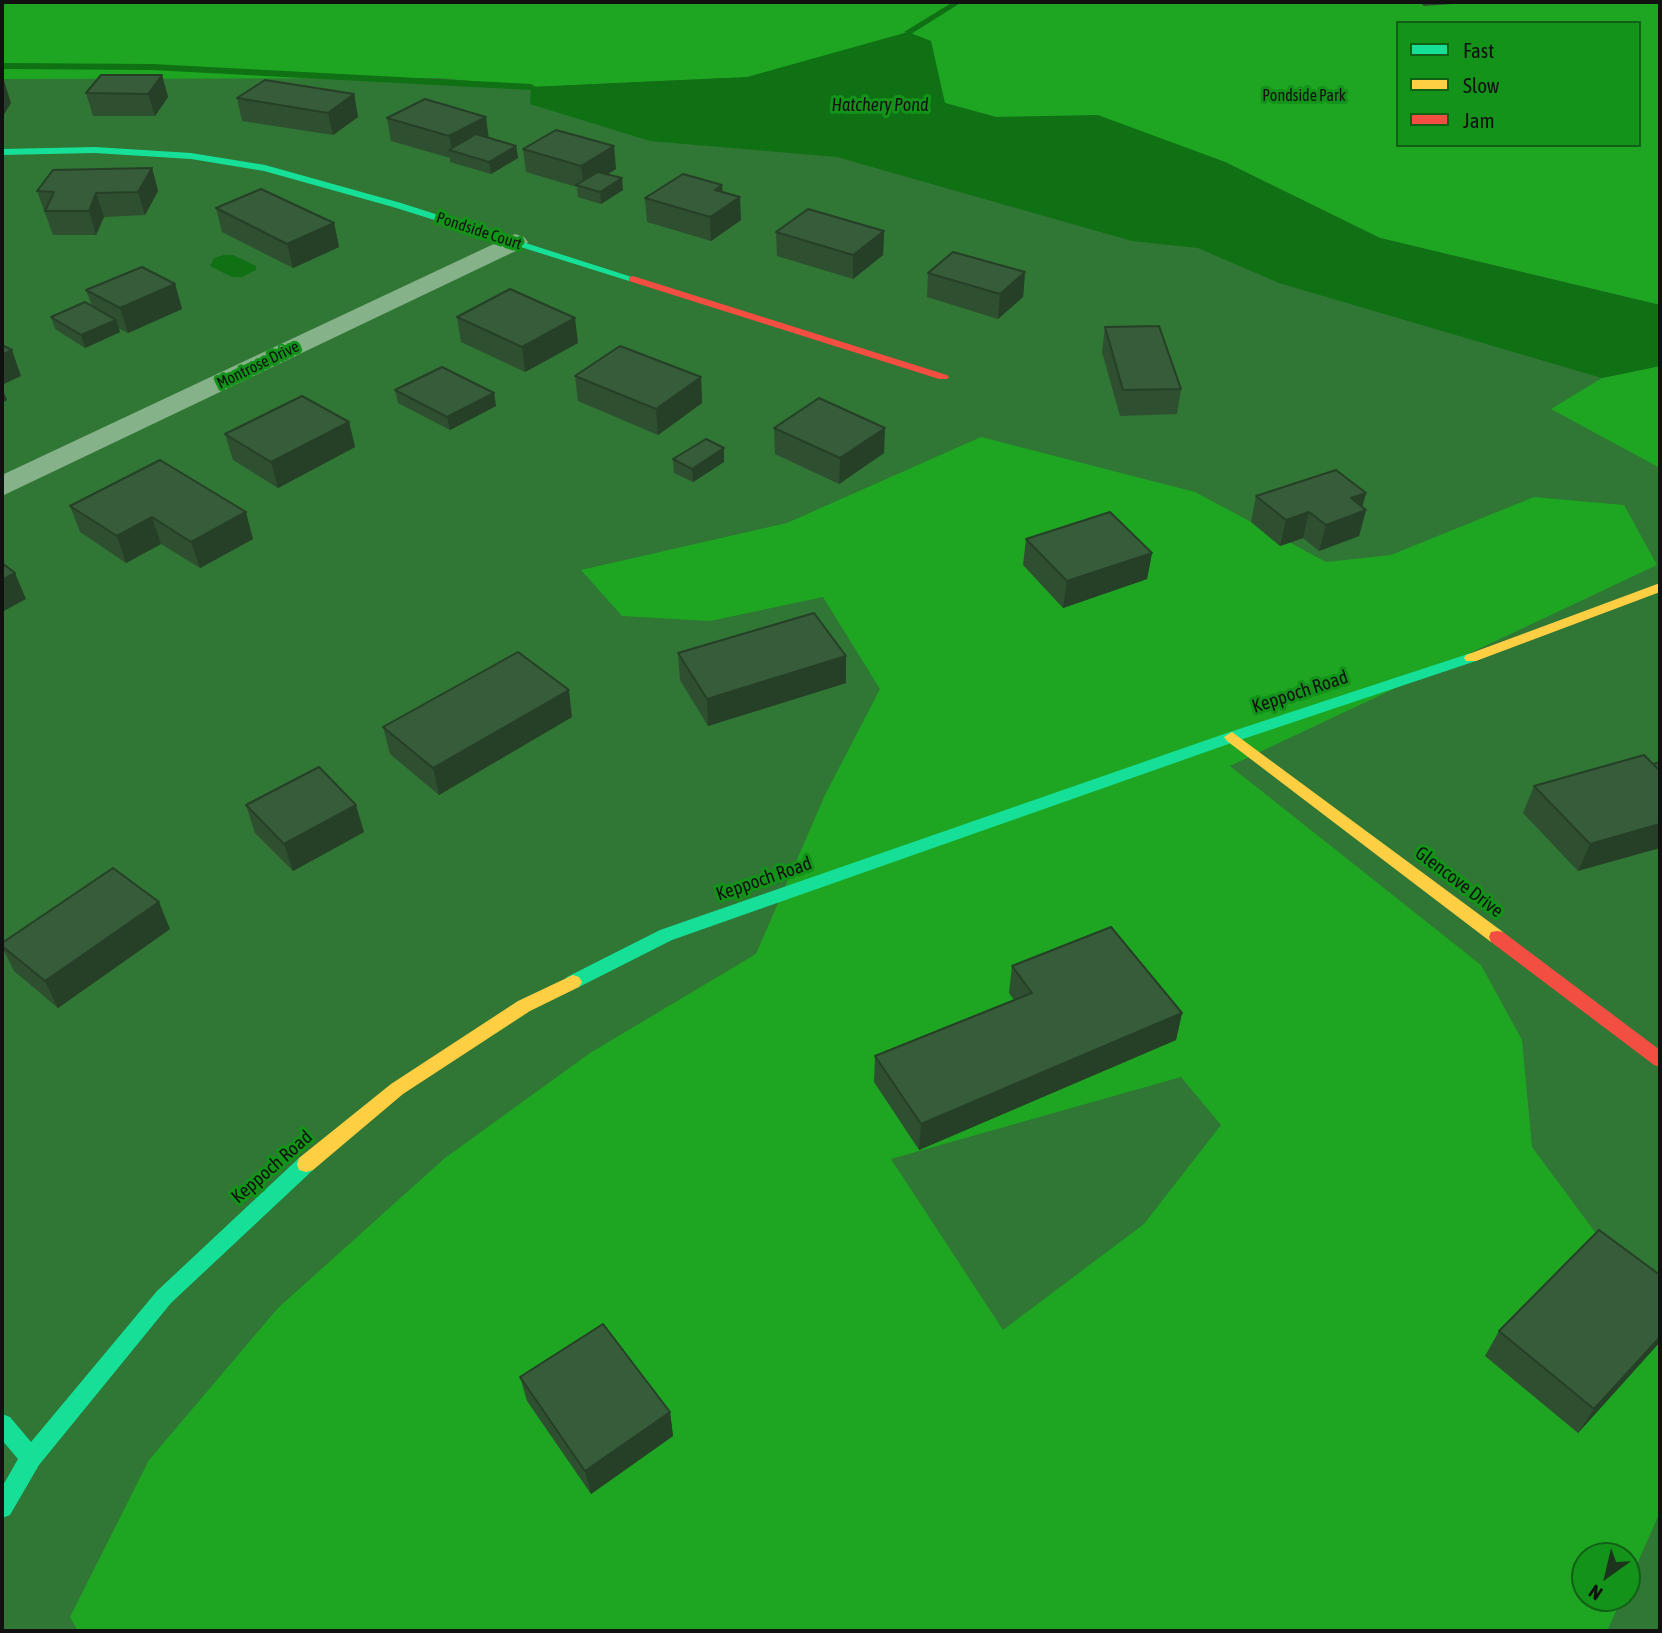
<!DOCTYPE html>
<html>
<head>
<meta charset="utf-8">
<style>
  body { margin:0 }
  #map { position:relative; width:1662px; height:1633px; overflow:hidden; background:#307634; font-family:"Asap Condensed",sans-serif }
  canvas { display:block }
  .frame { position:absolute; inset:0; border:4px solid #111; pointer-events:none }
  .legend { position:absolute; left:1396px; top:21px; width:245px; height:126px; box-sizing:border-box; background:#139319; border:2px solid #125f16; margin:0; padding:9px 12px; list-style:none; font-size:21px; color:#111 }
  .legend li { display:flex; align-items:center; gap:14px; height:35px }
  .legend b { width:35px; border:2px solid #125f16 }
  .north { position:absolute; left:1571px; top:1542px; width:70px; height:70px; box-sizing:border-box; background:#139319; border:2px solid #125f16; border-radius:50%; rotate:214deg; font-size:19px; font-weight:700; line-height:28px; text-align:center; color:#111 }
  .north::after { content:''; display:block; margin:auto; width:24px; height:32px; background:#1c341d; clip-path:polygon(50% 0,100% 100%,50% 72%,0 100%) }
</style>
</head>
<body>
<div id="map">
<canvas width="1662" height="1633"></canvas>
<div class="frame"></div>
<ul class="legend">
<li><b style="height:9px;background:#16e098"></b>Fast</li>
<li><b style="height:9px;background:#ffcf43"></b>Slow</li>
<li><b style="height:9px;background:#f24e42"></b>Jam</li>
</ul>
<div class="north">N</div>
</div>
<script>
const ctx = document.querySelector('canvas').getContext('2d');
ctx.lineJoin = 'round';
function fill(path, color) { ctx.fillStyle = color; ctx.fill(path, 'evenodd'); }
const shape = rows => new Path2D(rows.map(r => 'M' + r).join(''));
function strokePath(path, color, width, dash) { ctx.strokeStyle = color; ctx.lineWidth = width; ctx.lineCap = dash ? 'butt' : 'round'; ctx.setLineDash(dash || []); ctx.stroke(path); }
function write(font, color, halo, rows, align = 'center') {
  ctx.font = font + ' "Asap Condensed",sans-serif'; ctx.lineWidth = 6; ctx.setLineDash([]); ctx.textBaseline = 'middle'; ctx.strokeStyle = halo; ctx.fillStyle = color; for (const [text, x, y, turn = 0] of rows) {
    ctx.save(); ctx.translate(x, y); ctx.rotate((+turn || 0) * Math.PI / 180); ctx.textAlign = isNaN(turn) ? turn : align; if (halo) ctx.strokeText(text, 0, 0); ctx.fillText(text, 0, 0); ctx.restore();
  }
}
fill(shape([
  [2,2,1660,2,1660,305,1380,238,1225,162,1098,116,996,117,944,103,931,42,838,78,728,78,531,87,440,78,2,79],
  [1398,23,1639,23,1639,145,1398,145],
  [1660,366,1660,468,1551,409,1602,378],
  [981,437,1195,492,1326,562,1391,555,1534,497,1624,505,1657,565,1230,766,1481,965,1522,1040,1532,1147,1660,1320,1660,1512,1627,1587,1627,1556,1585,1556,1585,1598,1622,1598,1607,1631,78,1631,70,1617,149,1460,278,1308,445,1158,590,1053,756,954,825,795,880,689,823,597,710,621,622,616,581,570,787,523],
  [1181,1077,1221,1125,1144,1224,1003,1330,891,1159]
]), '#1ea623');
fill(shape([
  [908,32,931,41,945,103,996,117,1098,115,1225,162,1380,238,1660,305,1660,366,1602,378,1279,283,1198,248,1132,241,837,157,650,141,530,104,531,87,747,77],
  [224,255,233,255,256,266,256,270,242,277,232,277,210,266,214,258]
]), '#0f7014');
fill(shape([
  [953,2,962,2,911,34,904,32,953,2],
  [2,63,152,64,531,84,536,87,531,90,152,70,2,69,2,63]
]), '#0f7014');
fill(shape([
  [515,234,524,237,528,242,524,247,2,496,2,475,515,234]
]), '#85b288');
fill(shape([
  [95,147,191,153,265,165,401,203,638,279,629,281,393,207,264,171,191,159,95,153,2,155,2,149,95,147],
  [1471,653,1476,655,1478,658,1476,661,1237,741,672,940,579,987,567,987,564,982,567,977,660,930,1227,733,1471,653],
  [306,1156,313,1158,315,1164,313,1170,171,1303,39,1465,10,1515,2,1518,2,1487,18,1459,2,1440,2,1414,10,1417,31,1442,157,1291,299,1158,306,1156]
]), '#16e098');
fill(shape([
  [1660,583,1660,592,1476,661,1466,661,1464,658,1466,655,1660,583],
  [1232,732,1503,932,1505,937,1503,942,1491,942,1227,741,1224,737,1232,732],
  [573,975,579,977,582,982,579,987,530,1011,403,1094,313,1170,306,1172,299,1170,297,1164,299,1158,391,1084,518,1001,573,975]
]), '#ffcf43');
fill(shape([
  [633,276,947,375,949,377,947,379,939,379,629,281,629,277,633,276],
  [1497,931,1503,932,1660,1050,1660,1067,1654,1065,1491,942,1489,937,1491,932,1497,931]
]), '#f24e42');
fill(shape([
  [1419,2,1466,2,1466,3,1424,6],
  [162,75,168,97,155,116,93,116,86,93],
  [354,94,358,117,333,135,242,121,237,98],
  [486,117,488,138,516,146,518,158,491,174,450,162,450,158,391,141,387,118],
  [523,149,616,169,608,174,623,190,601,204,578,197,577,187,526,172],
  [152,168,158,191,145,215,104,217,96,235,53,235,37,191],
  [723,192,741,220,711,241,647,222,645,198],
  [216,208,334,223,339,247,293,268,222,232],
  [884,231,883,255,853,279,777,256,776,232],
  [1025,272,1023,297,998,319,927,297,928,273],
  [175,284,182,309,128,333,118,328,120,332,85,348,55,329,51,317,92,306,86,290],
  [457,317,578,343,525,372,461,342],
  [1105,327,1181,389,1177,414,1120,416,1102,352],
  [575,376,701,377,702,403,658,435,578,401],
  [395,390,496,406,450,430,398,403],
  [349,422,355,447,278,488,233,460,225,434],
  [774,428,884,453,839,484,775,454],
  [724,448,724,462,693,482,674,473,673,459],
  [160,460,253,539,200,568,161,544,126,563,80,532,70,506],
  [1366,493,1362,507,1366,510,1359,536,1319,551,1303,538,1280,546,1251,522,1256,496],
  [1026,539,1152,553,1147,579,1063,608,1023,565],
  [678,653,846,683,708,726,680,680],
  [572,717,439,795,390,754,383,727],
  [1653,764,1578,871,1523,813,1534,786],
  [246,805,364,832,293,871,255,833],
  [170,929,58,1008,14,971,2,947,2,943],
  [1012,966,1182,1013,1176,1040,919,1150,874,1082,875,1056,1014,1000,1009,993],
  [1499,1331,1660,1342,1578,1433,1485,1356],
  [520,1377,670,1412,673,1436,591,1494,527,1401]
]), '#2f4f31');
fill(shape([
  [162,75,168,97,155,116,148,94],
  [4,81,11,103,2,118,2,84],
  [354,94,358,117,333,135,328,113],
  [486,117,489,140,452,151,449,136],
  [516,146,518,158,491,174,489,162],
  [614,146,616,169,586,188,584,187,581,166],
  [152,168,158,191,145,215,138,192],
  [622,178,623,190,601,204,600,192],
  [722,185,724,208,740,197,741,220,711,241,710,217,715,190],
  [96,193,104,217,96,235,89,211],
  [334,223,339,247,293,268,287,244],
  [884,231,883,255,853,279,853,255],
  [1025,272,1023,297,998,319,1000,294],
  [175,284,182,309,128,333,120,308],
  [575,318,578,343,525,372,522,347],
  [116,320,120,332,85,348,81,335],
  [12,350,21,376,2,385,2,355],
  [701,377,702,403,658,435,656,409],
  [2,388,7,400,2,403],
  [494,393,496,406,450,430,447,417],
  [349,422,355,447,278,488,271,462],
  [885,428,884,453,839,484,840,458],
  [724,448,724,462,693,482,692,469],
  [1366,493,1361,511,1366,510,1359,536,1319,551,1326,525,1351,498],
  [246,512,253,539,200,568,191,542],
  [1309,512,1303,538,1280,546,1286,520],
  [152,517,161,544,126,563,117,536],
  [1152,553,1147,579,1063,608,1067,581],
  [15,573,26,599,2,612,2,580],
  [846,656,846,683,708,726,707,699],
  [569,690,572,717,439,795,433,768],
  [356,805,364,832,293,871,284,844],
  [1660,824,1660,848,1578,871,1590,844],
  [159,902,170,929,58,1008,45,981],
  [1182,1013,1176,1040,919,1150,921,1124],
  [1660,1337,1660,1342,1578,1433,1594,1409],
  [670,1412,673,1436,591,1494,585,1471]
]), '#264028');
const building = shape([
  [101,75,162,75,148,94,86,93,101,75],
  [265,80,354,94,328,113,237,98,265,80],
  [425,99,486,117,449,136,387,118,425,99],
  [556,130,614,146,581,166,523,149,556,130],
  [476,134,516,146,489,162,449,150,476,134],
  [152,168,138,192,96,193,89,211,45,211,54,192,37,191,53,170,152,168],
  [598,172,622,178,600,192,576,185,598,172],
  [683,174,722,185,715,190,740,197,710,217,645,198,683,174],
  [261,189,334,223,287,244,216,208,261,189],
  [808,209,884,231,853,255,776,232,808,209],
  [953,252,1025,272,1000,294,928,273,953,252],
  [142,267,175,284,120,308,86,290,142,267],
  [510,289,575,318,522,347,457,317,510,289],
  [85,302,116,320,81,335,51,317,85,302],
  [1159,326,1181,389,1123,390,1105,327,1159,326],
  [2,345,12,350,2,355,2,345],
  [620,346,701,377,656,409,575,376,620,346],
  [442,367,494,393,447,417,395,390,442,367],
  [302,396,349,422,271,462,225,434,302,396],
  [819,398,885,428,840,458,774,428,819,398],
  [706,439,724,448,692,469,673,459,706,439],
  [160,460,246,512,191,542,152,517,117,536,70,506,160,460],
  [1336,470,1366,493,1351,498,1366,510,1326,525,1309,512,1286,520,1256,496,1336,470],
  [1110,512,1152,553,1067,581,1026,539,1110,512],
  [2,563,15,573,2,580,2,563],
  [814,613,846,656,707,699,678,653,814,613],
  [518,652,569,690,433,768,383,727,518,652],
  [1644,755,1660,771,1660,824,1590,844,1534,786,1644,755],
  [1660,762,1660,771,1653,764,1660,762],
  [319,767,356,805,284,844,246,805,319,767],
  [113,868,159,902,45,981,2,946,2,943,113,868],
  [1111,927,1182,1013,921,1124,875,1056,1032,993,1012,966,1111,927],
  [1599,1230,1660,1275,1660,1337,1594,1409,1499,1331,1599,1230],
  [603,1324,670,1412,585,1471,520,1377,603,1324]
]);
fill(building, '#375c39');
strokePath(building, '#264028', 2);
write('16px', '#111', '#139319', [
  ["Pondside Park",1304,96]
]);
write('16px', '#111', '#139319', [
  ["Pondside Court",479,231,18],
  ["Montrose Drive",258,365,-26]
]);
write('italic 18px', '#111', '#139319', [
  ["Hatchery Pond",880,105]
]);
write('19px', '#111', '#139319', [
  ["Keppoch Road",1300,692,-18],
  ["Keppoch Road",764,879,-19],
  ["Glencove Drive",1459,882,37],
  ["Keppoch Road",272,1167,-41]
]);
</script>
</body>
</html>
